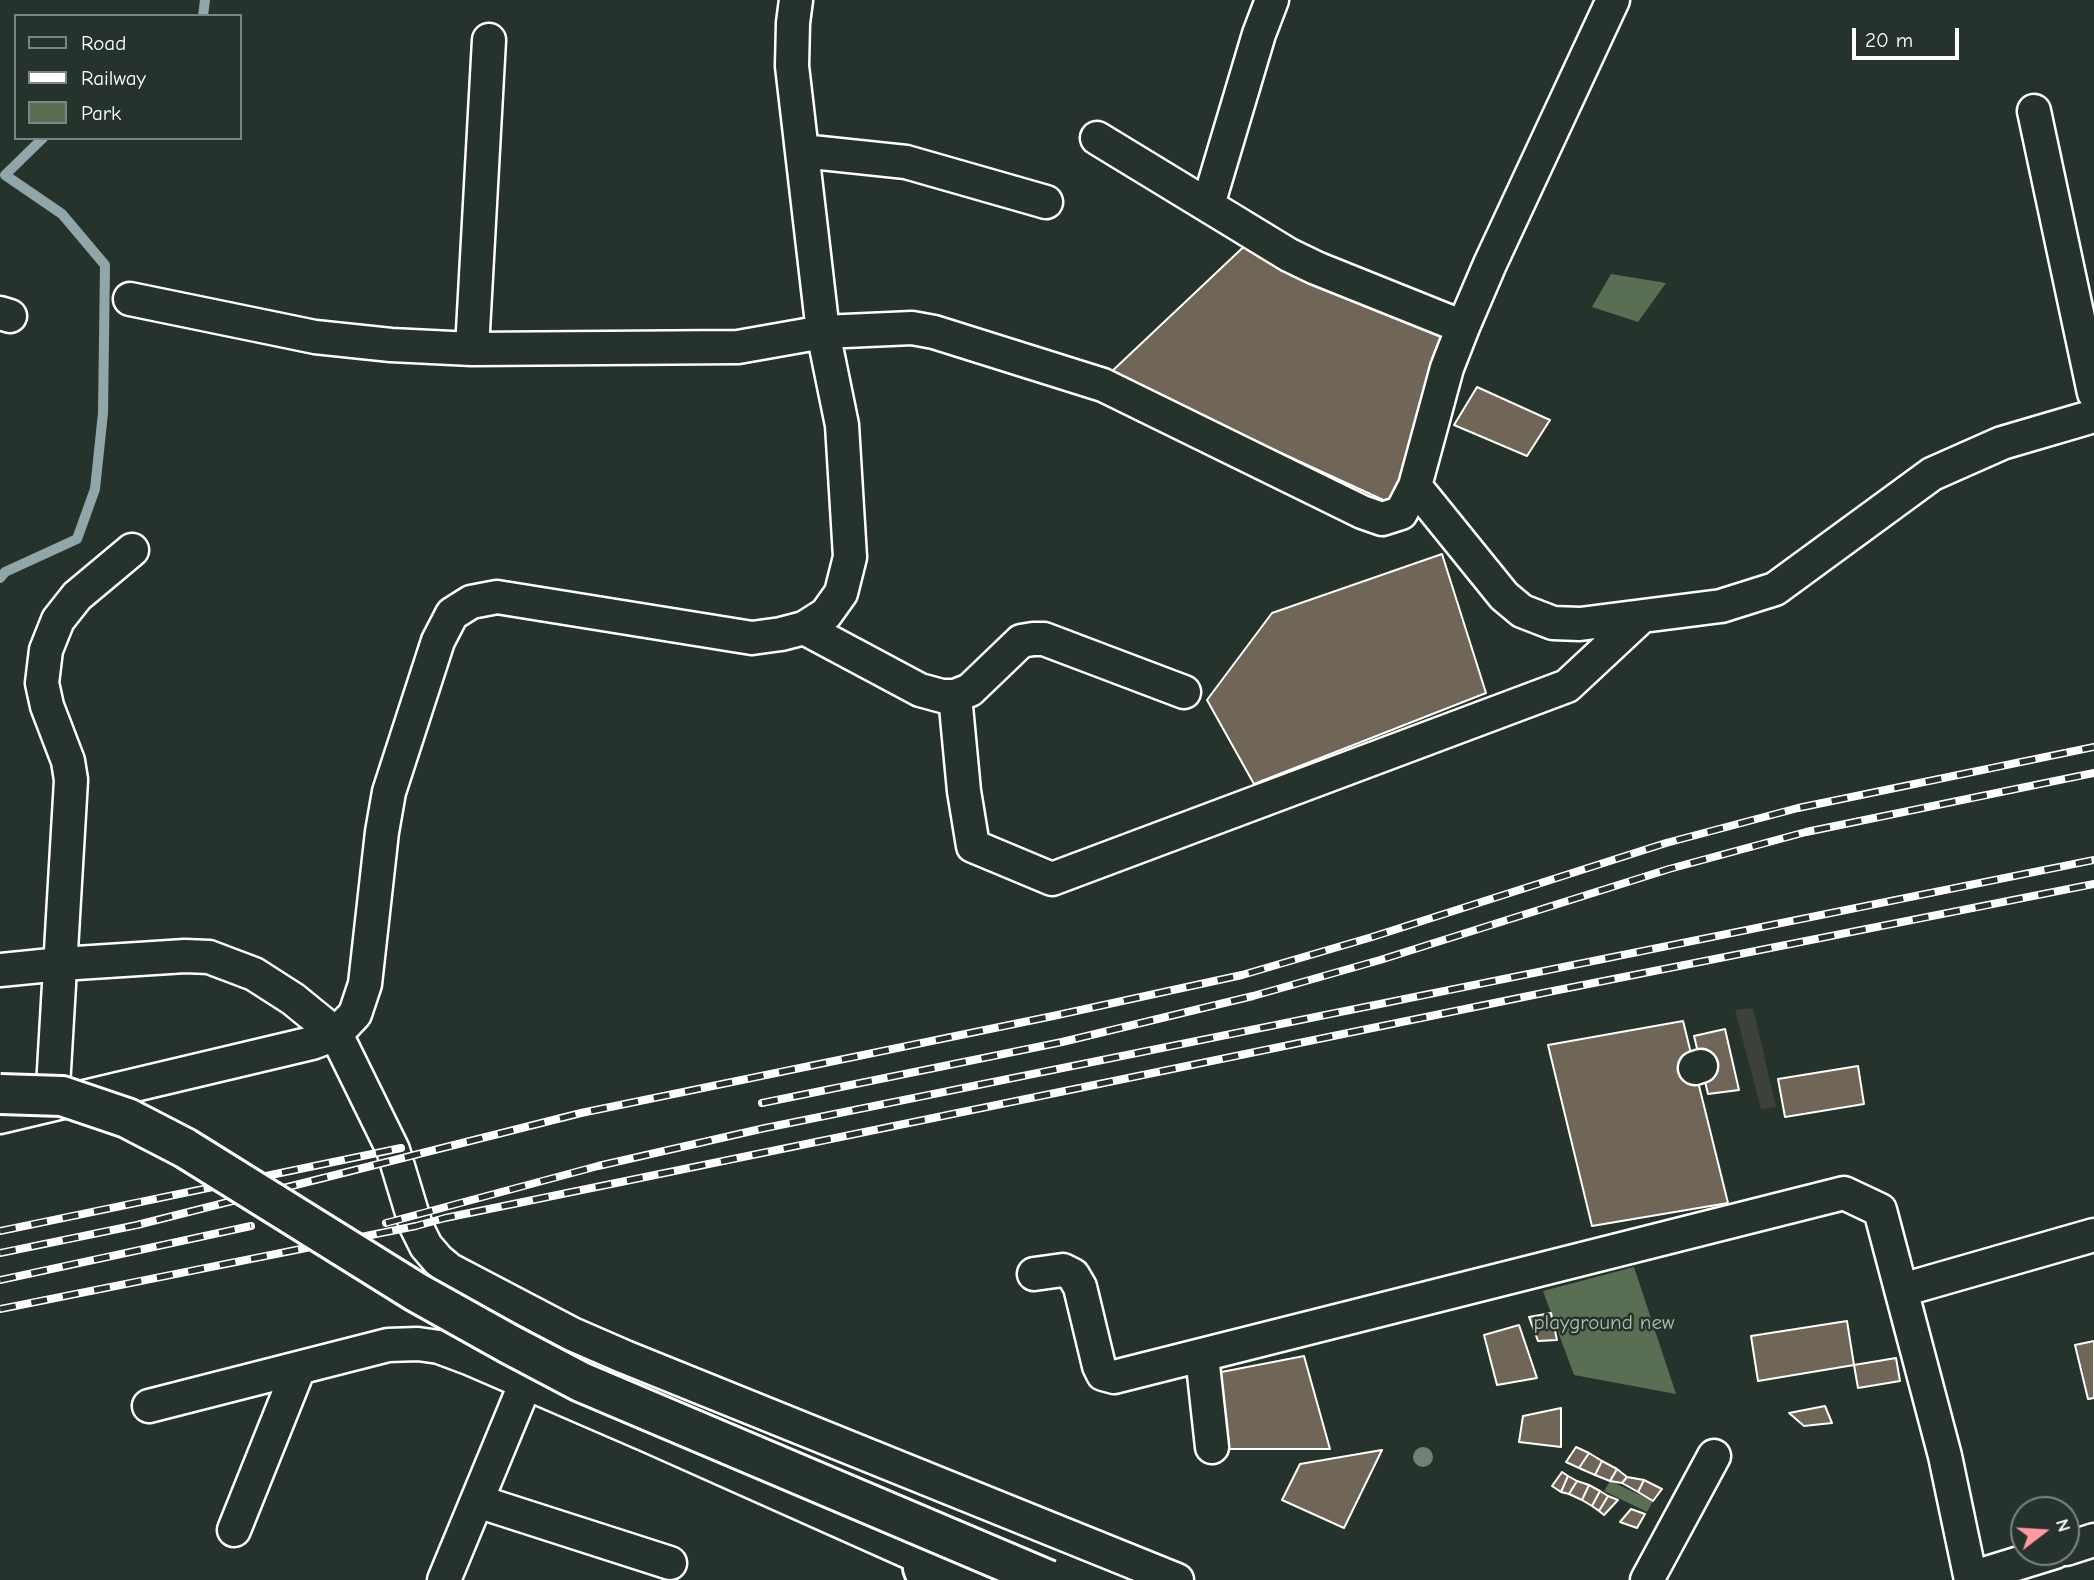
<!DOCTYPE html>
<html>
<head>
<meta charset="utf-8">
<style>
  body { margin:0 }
  #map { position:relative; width:2094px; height:1580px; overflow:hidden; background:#26332d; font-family:"Comic Neue",sans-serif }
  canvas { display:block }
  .legend { position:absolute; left:14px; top:14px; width:228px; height:126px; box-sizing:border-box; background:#26332d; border:2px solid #7d8581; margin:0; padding:9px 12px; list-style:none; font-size:21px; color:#fff }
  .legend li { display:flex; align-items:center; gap:14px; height:35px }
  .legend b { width:35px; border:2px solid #7d8581 }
  .north { position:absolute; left:2010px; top:1496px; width:70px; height:70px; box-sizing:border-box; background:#26332d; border:2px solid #7d8581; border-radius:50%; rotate:73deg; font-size:19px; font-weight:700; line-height:28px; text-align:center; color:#fff }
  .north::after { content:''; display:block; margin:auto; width:24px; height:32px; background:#ff9aa2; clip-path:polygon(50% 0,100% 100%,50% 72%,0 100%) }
  .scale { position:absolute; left:1852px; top:28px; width:107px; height:32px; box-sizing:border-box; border:4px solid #fff; border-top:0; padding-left:9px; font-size:21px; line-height:24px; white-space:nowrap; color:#fff; -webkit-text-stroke:5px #26332d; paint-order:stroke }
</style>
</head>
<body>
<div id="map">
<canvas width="2094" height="1580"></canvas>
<ul class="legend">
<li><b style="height:9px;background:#26332d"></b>Road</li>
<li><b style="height:9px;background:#fff"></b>Railway</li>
<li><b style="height:19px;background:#596e52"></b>Park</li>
</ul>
<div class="north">N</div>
<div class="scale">20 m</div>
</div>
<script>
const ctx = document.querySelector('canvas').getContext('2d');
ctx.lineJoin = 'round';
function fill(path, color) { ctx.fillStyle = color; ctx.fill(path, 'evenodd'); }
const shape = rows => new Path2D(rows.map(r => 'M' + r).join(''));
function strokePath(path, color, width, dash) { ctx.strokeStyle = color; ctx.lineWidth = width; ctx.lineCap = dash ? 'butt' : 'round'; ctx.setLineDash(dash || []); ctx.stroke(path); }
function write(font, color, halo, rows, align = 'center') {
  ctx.font = font + ' "Comic Neue",sans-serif'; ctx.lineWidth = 5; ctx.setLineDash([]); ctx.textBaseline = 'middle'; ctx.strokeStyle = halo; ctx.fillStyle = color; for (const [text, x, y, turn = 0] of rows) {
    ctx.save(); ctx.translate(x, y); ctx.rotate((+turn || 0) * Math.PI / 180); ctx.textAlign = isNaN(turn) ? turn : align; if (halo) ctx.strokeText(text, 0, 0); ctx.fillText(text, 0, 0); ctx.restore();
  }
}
fill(shape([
  [1753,1008,1776,1107,1761,1109,1735,1010]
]), '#3c423a');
fill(shape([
  [1611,274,1666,283,1638,322,1592,307],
  [1634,1267,1676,1394,1574,1375,1543,1291],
  [1610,1481,1653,1501,1647,1512,1604,1491]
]), '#596e52');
strokePath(shape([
  [203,16,205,0],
  [0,578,5,572,77,539,95,489,103,413,105,265,62,214,5,175,43,138]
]), '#91a6a8', 10);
const building = shape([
  [1253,238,1449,331,1392,504,1109,374,1253,238],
  [1477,387,1550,420,1527,456,1454,425,1477,387],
  [1442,554,1486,693,1254,784,1207,700,1272,613,1442,554],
  [1683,1021,1728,1203,1592,1226,1548,1045,1683,1021],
  [1725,1029,1739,1090,1708,1094,1694,1036,1725,1029],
  [1858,1066,1864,1104,1785,1117,1778,1079,1858,1066],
  [1551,1313,1557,1340,1538,1341,1529,1317,1551,1313],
  [1847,1321,1854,1365,1758,1381,1751,1336,1847,1321],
  [1519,1325,1537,1378,1497,1385,1484,1335,1519,1325],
  [2094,1341,2094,1398,2088,1399,2075,1345,2094,1341],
  [1304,1356,1330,1449,1216,1449,1206,1375,1304,1356],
  [1896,1358,1900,1381,1858,1388,1854,1365,1896,1358],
  [1825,1406,1832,1423,1804,1426,1789,1413,1825,1406],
  [1561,1408,1561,1447,1519,1442,1523,1416,1561,1408],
  [1576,1447,1589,1453,1579,1468,1566,1462,1576,1447],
  [1382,1450,1344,1528,1282,1500,1300,1464,1382,1450],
  [1589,1453,1602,1461,1595,1475,1579,1468,1589,1453],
  [1602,1461,1617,1469,1610,1481,1595,1475,1602,1461],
  [1617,1469,1627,1477,1622,1483,1610,1481,1617,1469],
  [1562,1472,1568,1476,1561,1492,1552,1486,1562,1472],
  [1568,1476,1577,1481,1569,1494,1561,1492,1568,1476],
  [1627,1477,1644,1480,1638,1492,1622,1483,1627,1477],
  [1644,1480,1662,1489,1653,1501,1638,1492,1644,1480],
  [1577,1481,1589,1485,1582,1500,1569,1494,1577,1481],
  [1589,1485,1600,1491,1592,1506,1582,1500,1589,1485],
  [1600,1491,1608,1496,1599,1511,1592,1506,1600,1491],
  [1608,1496,1618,1500,1604,1515,1599,1511,1608,1496],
  [1631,1509,1645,1514,1637,1528,1620,1522,1631,1509]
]);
fill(building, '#706658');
strokePath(building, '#fff', 2);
const minor = shape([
  [2034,111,2094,393],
  [1097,138,1289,255,1316,268,1463,327],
  [802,151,906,162,1046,202],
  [1208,205,1259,34,1272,0],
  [130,299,315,337,391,345,472,349,738,347,823,332,912,328,934,332,1103,385,1362,512,1382,519,1401,513,1415,486,1447,368,1463,327,1490,264,1613,0],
  [0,313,10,316],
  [472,349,489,40],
  [1415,486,1504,596,1522,611,1553,623,1580,624,1721,606,1775,589,1932,474,2002,443,2094,416],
  [804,628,920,690,942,696,955,696,970,690,1021,641,1033,639,1044,639,1184,692],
  [955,696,964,791,973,846,1052,879,1567,686,1641,617],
  [0,970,61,964,185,956,209,957,254,974,293,999,336,1034,393,1150,416,1226,426,1246,438,1260,450,1270,572,1334,625,1357,1177,1580],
  [1695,1068,1701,1066],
  [52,1104,71,780,68,761,47,706,42,683,46,650,58,620,77,596,132,550],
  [0,1117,312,1043,336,1034,355,1014,365,984,382,832,389,792,438,641,452,614,471,602,497,597,752,638,781,634,804,628,826,614,841,593,850,557,842,425,823,332,792,66,793,23,796,0],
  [1034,1274,1063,1270,1073,1275,1080,1287,1099,1366,1103,1374,1114,1377,1844,1193,1880,1210,1945,1456,1971,1580],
  [1902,1290,2094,1235],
  [1202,1356,1212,1447],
  [149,1406,388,1345,418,1344,439,1347,471,1359,649,1436,929,1561],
  [477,1501,670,1563],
  [234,1530,299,1368],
  [2066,1549,2094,1540],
  [1971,1578,2055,1552],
  [444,1580,526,1382],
  [1647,1580,1714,1456]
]);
const tertiary = shape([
  [928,1580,923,1568,929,1561,941,1561,963,1565,1000,1580]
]);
strokePath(minor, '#fff', 37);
strokePath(tertiary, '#fff', 44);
strokePath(minor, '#26332d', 32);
strokePath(tertiary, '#26332d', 38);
const rail = shape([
  [762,1103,1062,1042,1253,996,1380,960,1669,869,1806,832,2094,773],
  [386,1223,598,1166,765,1128,2094,860],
  [0,1231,401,1148],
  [0,1253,137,1225,581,1113,1053,1016,1242,975,1372,937,1666,843,1798,808,2094,747],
  [0,1280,251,1226],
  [0,1309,416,1226,445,1218,1548,992,2094,884]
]);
strokePath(rail, '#fff', 8);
strokePath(rail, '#26332d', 5, [16]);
const primaryBridge = shape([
  [0,1094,62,1096,127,1118,185,1148,416,1292,509,1344,581,1382,1048,1580]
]);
strokePath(primaryBridge, '#fff', 44, []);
strokePath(primaryBridge, '#26332d', 38);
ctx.fillStyle = '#747f76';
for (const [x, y] of [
  [1423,1457]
]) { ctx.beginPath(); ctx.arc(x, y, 10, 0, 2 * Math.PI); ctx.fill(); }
write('21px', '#b4beb1', '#26332d', [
  ["playground new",1604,1323]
]);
</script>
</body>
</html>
